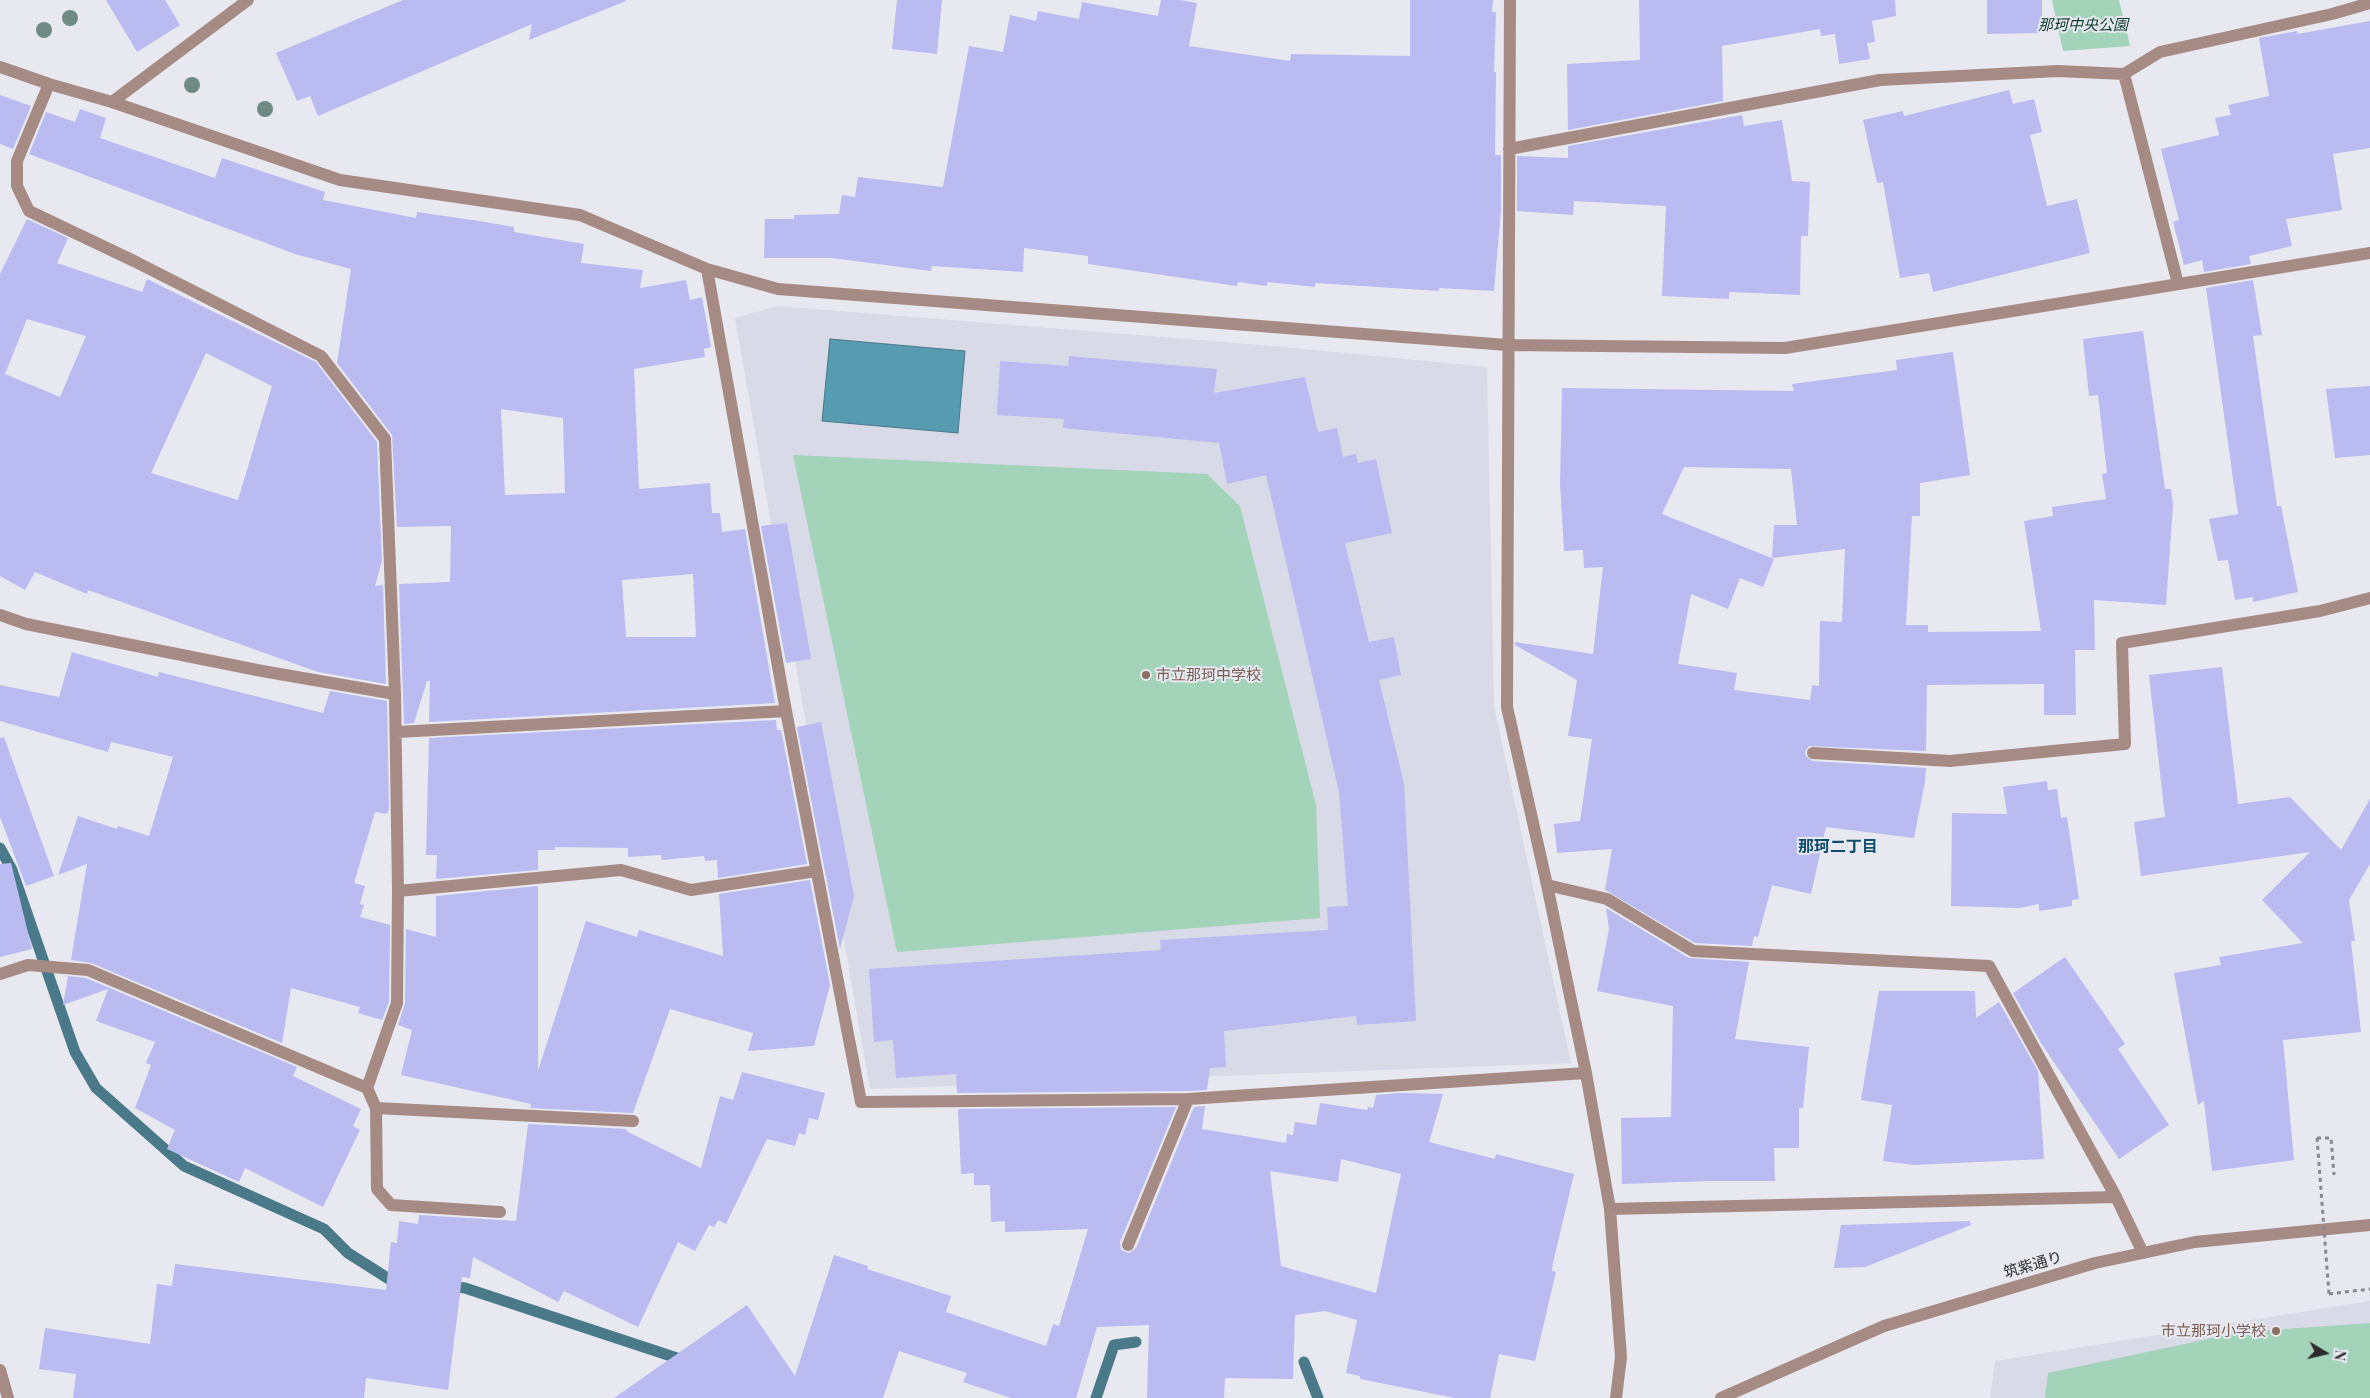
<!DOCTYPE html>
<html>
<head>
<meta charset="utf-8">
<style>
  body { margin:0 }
  #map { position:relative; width:2370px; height:1398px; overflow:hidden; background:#e8e8f0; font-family:"Playfair Display",serif }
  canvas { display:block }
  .north { position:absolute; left:2300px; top:1328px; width:50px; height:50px; -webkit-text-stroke:4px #e8e8f0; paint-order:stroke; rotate:99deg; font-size:14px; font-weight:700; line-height:20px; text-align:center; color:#2a2a2d }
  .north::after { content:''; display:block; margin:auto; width:18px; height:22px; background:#2a2a2d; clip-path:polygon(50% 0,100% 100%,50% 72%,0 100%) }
</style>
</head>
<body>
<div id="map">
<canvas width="2370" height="1398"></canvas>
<div class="north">N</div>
</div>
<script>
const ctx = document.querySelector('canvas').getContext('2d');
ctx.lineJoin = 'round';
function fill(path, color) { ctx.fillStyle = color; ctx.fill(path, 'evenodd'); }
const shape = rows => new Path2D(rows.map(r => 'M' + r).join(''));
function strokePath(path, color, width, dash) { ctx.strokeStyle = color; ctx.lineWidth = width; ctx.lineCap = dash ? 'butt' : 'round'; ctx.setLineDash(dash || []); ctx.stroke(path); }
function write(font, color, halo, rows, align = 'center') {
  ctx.font = font + ' "Playfair Display","Noto Sans JP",serif'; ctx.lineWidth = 4; ctx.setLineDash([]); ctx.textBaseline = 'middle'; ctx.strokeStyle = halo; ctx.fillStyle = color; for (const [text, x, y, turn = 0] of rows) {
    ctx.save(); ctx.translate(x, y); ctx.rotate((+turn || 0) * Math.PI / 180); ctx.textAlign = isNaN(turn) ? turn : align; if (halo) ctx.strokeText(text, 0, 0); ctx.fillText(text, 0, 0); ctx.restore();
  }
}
fill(shape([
  [777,306,1274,346,1487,367,1494,706,1571,1063,870,1089,735,318],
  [2370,1301,2370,1398,1990,1398,1995,1361]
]), '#d9dae8');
fill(shape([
  [2052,0,2119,0,2130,46,2063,51],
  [793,455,1207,474,1240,506,1316,805,1320,918,897,952],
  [2370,1323,2370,1398,2045,1398,2048,1373,2241,1332]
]), '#a3d3b9');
const water = shape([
  [830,339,965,351,958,433,822,421,830,339]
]);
fill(water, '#579bb0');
strokePath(water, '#4a7989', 1);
strokePath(shape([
  [0,848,12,870,75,1052,96,1088,184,1166,324,1229,348,1253,389,1279,401,1281],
  [447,1286,465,1288,680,1359,685,1364],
  [1304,1362,1318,1398],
  [1096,1398,1114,1345,1136,1342]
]), '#4a7989', 11);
fill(shape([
  [106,0,165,0,180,25,137,52],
  [403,0,625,0,626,1,529,40,532,24,318,116,310,96,297,101,276,53],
  [897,0,942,0,937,54,892,49],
  [1161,0,1180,0,1197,3,1189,46,1290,61,1291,54,1410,56,1410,0,1493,0,1492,12,1496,12,1494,72,1496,72,1495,155,1501,155,1501,210,1494,291,1439,288,1439,291,1315,283,1315,287,1267,282,1267,286,1238,282,1237,286,1088,264,1088,256,1024,248,1023,272,932,266,931,271,832,258,764,258,765,219,794,219,794,215,839,214,842,195,855,197,858,177,943,187,969,46,1003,52,1010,15,1036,21,1038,11,1079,19,1082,2,1158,16],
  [1639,0,1895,0,1896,16,1872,21,1875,42,1867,43,1870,59,1839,64,1835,34,1821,36,1820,29,1722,46,1723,101,1568,130,1567,64,1640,60],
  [1987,0,2042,0,2042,33,1987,34],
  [2370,21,2370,148,2333,154,2342,210,2286,219,2292,246,2249,256,2251,264,2204,272,2202,260,2184,265,2173,222,2179,220,2161,149,2219,135,2215,118,2231,115,2228,105,2269,96,2259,38,2297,31,2297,34],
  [2009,90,2013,104,2034,99,2042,132,2030,135,2047,206,2077,199,2090,253,1933,292,1929,273,1900,278,1883,182,1877,183,1863,120,1903,111,1904,116],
  [0,95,31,106,13,149,0,144],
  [80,109,106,118,100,138,215,178,222,158,325,192,323,200,416,218,417,212,479,221,514,227,514,232,584,244,581,263,643,270,640,288,686,280,690,300,702,297,711,347,704,349,705,357,634,369,639,489,710,483,712,513,720,513,722,532,745,529,775,703,429,722,430,681,427,681,414,723,404,724,399,584,450,582,451,526,397,527,392,435,337,363,351,269,295,254,29,154,46,112,75,122],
  [501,409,563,418,565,493,505,495],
  [693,574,696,637,626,637,622,580],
  [1742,115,1744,126,1782,120,1792,181,1810,182,1808,236,1801,236,1800,295,1729,292,1729,299,1662,296,1666,206,1574,201,1573,215,1517,211,1517,156,1568,158,1568,146],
  [27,219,68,238,57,263,142,292,147,279,316,362,377,442,382,561,375,586,383,585,386,684,318,672,88,590,87,594,35,572,25,590,0,576,0,274],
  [27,319,86,336,60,397,5,374],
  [206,353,272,386,238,500,151,473],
  [2253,280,2262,335,2253,336,2277,506,2281,506,2298,592,2253,602,2253,597,2235,600,2228,560,2218,561,2209,519,2238,514,2206,288],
  [2143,331,2165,489,2171,489,2173,505,2166,605,2094,600,2095,650,2075,650,2076,715,2044,715,2044,684,1927,685,1926,751,1809,746,1805,752,1806,756,1812,761,1926,768,1925,782,1914,838,1826,827,1811,894,1772,885,1758,937,1754,936,1752,946,1695,943,1605,890,1612,849,1557,853,1554,824,1580,821,1592,739,1568,736,1577,680,1515,645,1515,642,1593,654,1603,567,1584,568,1583,550,1564,551,1560,484,1562,388,1794,391,1792,384,1897,370,1896,360,1953,352,1970,475,1920,483,1920,516,1912,516,1906,625,1928,625,1928,632,2041,631,2024,521,2053,516,2052,507,2106,499,2102,474,2107,473,2098,395,2089,396,2083,339],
  [1684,467,1791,469,1797,525,1774,525,1772,558,1845,549,1842,622,1820,621,1819,686,1812,685,1810,700,1734,690,1737,673,1678,664,1691,594,1728,609,1740,578,1763,587,1774,559,1662,514],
  [1069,356,1217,369,1214,393,1305,377,1318,432,1337,428,1343,457,1356,454,1358,463,1376,459,1392,533,1345,543,1369,642,1394,637,1401,675,1379,680,1404,783,1416,1021,1357,1025,1356,1016,1224,1031,1226,1067,1210,1068,1207,1090,1188,1091,957,1093,956,1074,896,1078,893,1040,874,1042,869,969,1161,950,1160,940,1328,930,1327,907,1348,906,1339,792,1266,475,1227,484,1219,443,1063,428,1064,419,997,415,1000,361,1068,366],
  [2370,386,2370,455,2335,458,2326,389],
  [787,523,811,659,786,663,761,526],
  [72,652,158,677,159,672,323,713,330,691,387,701,389,809,387,814,375,812,354,883,365,886,360,904,364,905,360,917,390,925,389,1002,382,1020,358,1013,360,1007,291,988,282,1043,91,963,71,960,87,864,58,875,78,816,117,829,118,826,149,836,173,757,111,742,108,752,0,721,0,685,59,697],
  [2222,667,2238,804,2290,797,2341,850,2370,799,2370,864,2349,900,2355,941,2351,941,2361,1032,2283,1040,2294,1160,2212,1171,2204,1101,2198,1105,2174,973,2221,965,2219,957,2303,943,2262,900,2310,852,2141,876,2134,822,2165,817,2149,675],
  [776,720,777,730,781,730,807,864,718,878,717,860,705,861,704,856,662,860,661,855,628,857,628,848,555,847,555,850,538,850,538,870,436,879,437,855,426,855,429,738],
  [821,722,854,896,840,949,797,727],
  [4,737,54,876,26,886,0,817,0,738],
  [2047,781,2048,790,2057,789,2061,818,2067,817,2079,899,2072,900,2072,906,2039,911,2039,904,2020,908,1951,906,1952,813,2007,814,2003,787],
  [11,863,32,949,0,957,0,864],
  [810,880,830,985,814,1046,748,1051,753,1033,670,1009,633,1113,530,1108,531,1104,401,1075,412,1030,398,1025,405,1003,406,929,436,937,436,896,538,886,538,1071,586,921,637,937,639,930,723,956,719,894],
  [1606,908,1689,958,1749,962,1735,1039,1809,1047,1803,1108,1799,1108,1799,1148,1774,1148,1775,1181,1711,1181,1622,1184,1621,1118,1671,1117,1673,1006,1597,991,1609,929],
  [2065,957,2125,1044,2118,1049,2169,1125,2119,1159,2041,1043,2013,993],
  [68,976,86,978,297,1067,293,1076,361,1109,353,1126,360,1130,323,1207,245,1168,239,1182,167,1149,175,1130,135,1108,151,1065,146,1063,155,1042,96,1021,108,989,63,1005],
  [1879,991,1975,991,1976,1018,1999,1002,2038,1071,2044,1159,1914,1165,1883,1161,1892,1105,1861,1100],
  [742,1072,825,1093,818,1120,809,1118,805,1135,799,1133,795,1146,767,1139,726,1224,718,1220,714,1227,709,1225,695,1251,678,1242,638,1327,564,1291,558,1302,473,1257,470,1278,462,1277,448,1390,366,1378,364,1398,73,1398,76,1374,39,1369,45,1328,150,1344,157,1284,172,1286,175,1264,386,1290,391,1242,397,1243,399,1221,418,1224,419,1215,516,1221,528,1124,627,1129,626,1131,701,1168,720,1096,733,1100],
  [1398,1093,1443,1094,1429,1142,1495,1159,1496,1154,1574,1174,1553,1263,1552,1271,1556,1272,1535,1361,1499,1354,1490,1398,1455,1398,1360,1379,1360,1376,1346,1373,1357,1320,1325,1311,1295,1315,1293,1379,1225,1378,1224,1398,1147,1398,1149,1325,1097,1327,1076,1398,1011,1398,963,1382,967,1373,899,1351,883,1398,614,1398,747,1305,795,1376,834,1255,868,1266,867,1269,951,1296,946,1312,1046,1346,1053,1324,1059,1326,1088,1229,1005,1232,1005,1221,991,1222,990,1185,974,1185,974,1173,961,1174,958,1109,1176,1107,1120,1242,1121,1250,1129,1253,1136,1248,1194,1107,1205,1106,1202,1129,1286,1143,1287,1134,1293,1135,1295,1122,1316,1125,1320,1103,1367,1110,1368,1107,1373,1108,1376,1095],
  [1341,1159,1401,1174,1376,1293,1281,1266,1270,1171,1338,1182],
  [1970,1221,1971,1225,1865,1267,1834,1268,1841,1225]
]), '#babbf1');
strokePath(shape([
  [2317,1138,2331,1138,2334,1175],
  [2329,1294,2370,1289]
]), '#88888e', 3, [4, 4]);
strokePath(shape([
  [1510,0,1507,707,1547,885,1586,1073,1610,1209,1621,1357,1616,1398],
  [0,67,49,84,112,102,340,180,580,215,707,269,778,289,1507,345,1785,348,2370,253],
  [2124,74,2160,52,2332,14,2370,3],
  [49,84,17,161,17,186,29,211,134,261,321,356,385,439,395,694],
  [112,102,248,0],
  [1509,149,1880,80,2058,71,2124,74,2178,284],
  [707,269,786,711,861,1102,1188,1099],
  [0,615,26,624,262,671,395,694,398,891,397,1003,367,1088,88,970,28,965,0,974],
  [397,732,786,711],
  [1813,753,1950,761,2125,744,2122,643,2320,611,2370,598],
  [1547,885,1607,899,1693,951,1989,966,2116,1197,2143,1253],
  [398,891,621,870,691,890,816,871],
  [367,1088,376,1108,633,1121],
  [376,1108,377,1189,391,1205,500,1212],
  [1610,1209,2116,1197],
  [1128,1245,1188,1099,1586,1073],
  [0,1370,8,1398]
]), '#a68b84', 12);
strokePath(shape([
  [1721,1398,1884,1326,2095,1263,2195,1242,2370,1225]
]), '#a68b84', 12);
strokePath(shape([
  [2317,1138,2329,1294]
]), '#88888e', 3, [4, 4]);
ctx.fillStyle = '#6f8a83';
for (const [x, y] of [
  [70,18],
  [44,30],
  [192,85],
  [265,109]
]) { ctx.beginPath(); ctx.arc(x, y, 8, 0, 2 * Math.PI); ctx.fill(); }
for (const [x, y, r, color] of [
  [1146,675,5,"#8d6e63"],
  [2276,1331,5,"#8d6e63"]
]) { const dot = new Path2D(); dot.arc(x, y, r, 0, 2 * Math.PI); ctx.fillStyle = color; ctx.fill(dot); strokePath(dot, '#e8e8f0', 2); }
write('italic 15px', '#0c3e29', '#e8e8f0', [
  ["那珂中央公園",2083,25]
]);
write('15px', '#785e54', '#e8e8f0', [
  ["市立那珂中学校",1156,675],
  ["市立那珂小学校",2266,1331,"right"]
], 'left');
write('15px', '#2a2a2d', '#e8e8f0', [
  ["筑紫通り",2033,1265,-16]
]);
write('bold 16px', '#0f4d6d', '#e8e8f0', [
  ["那珂二丁目",1838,847]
]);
</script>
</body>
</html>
